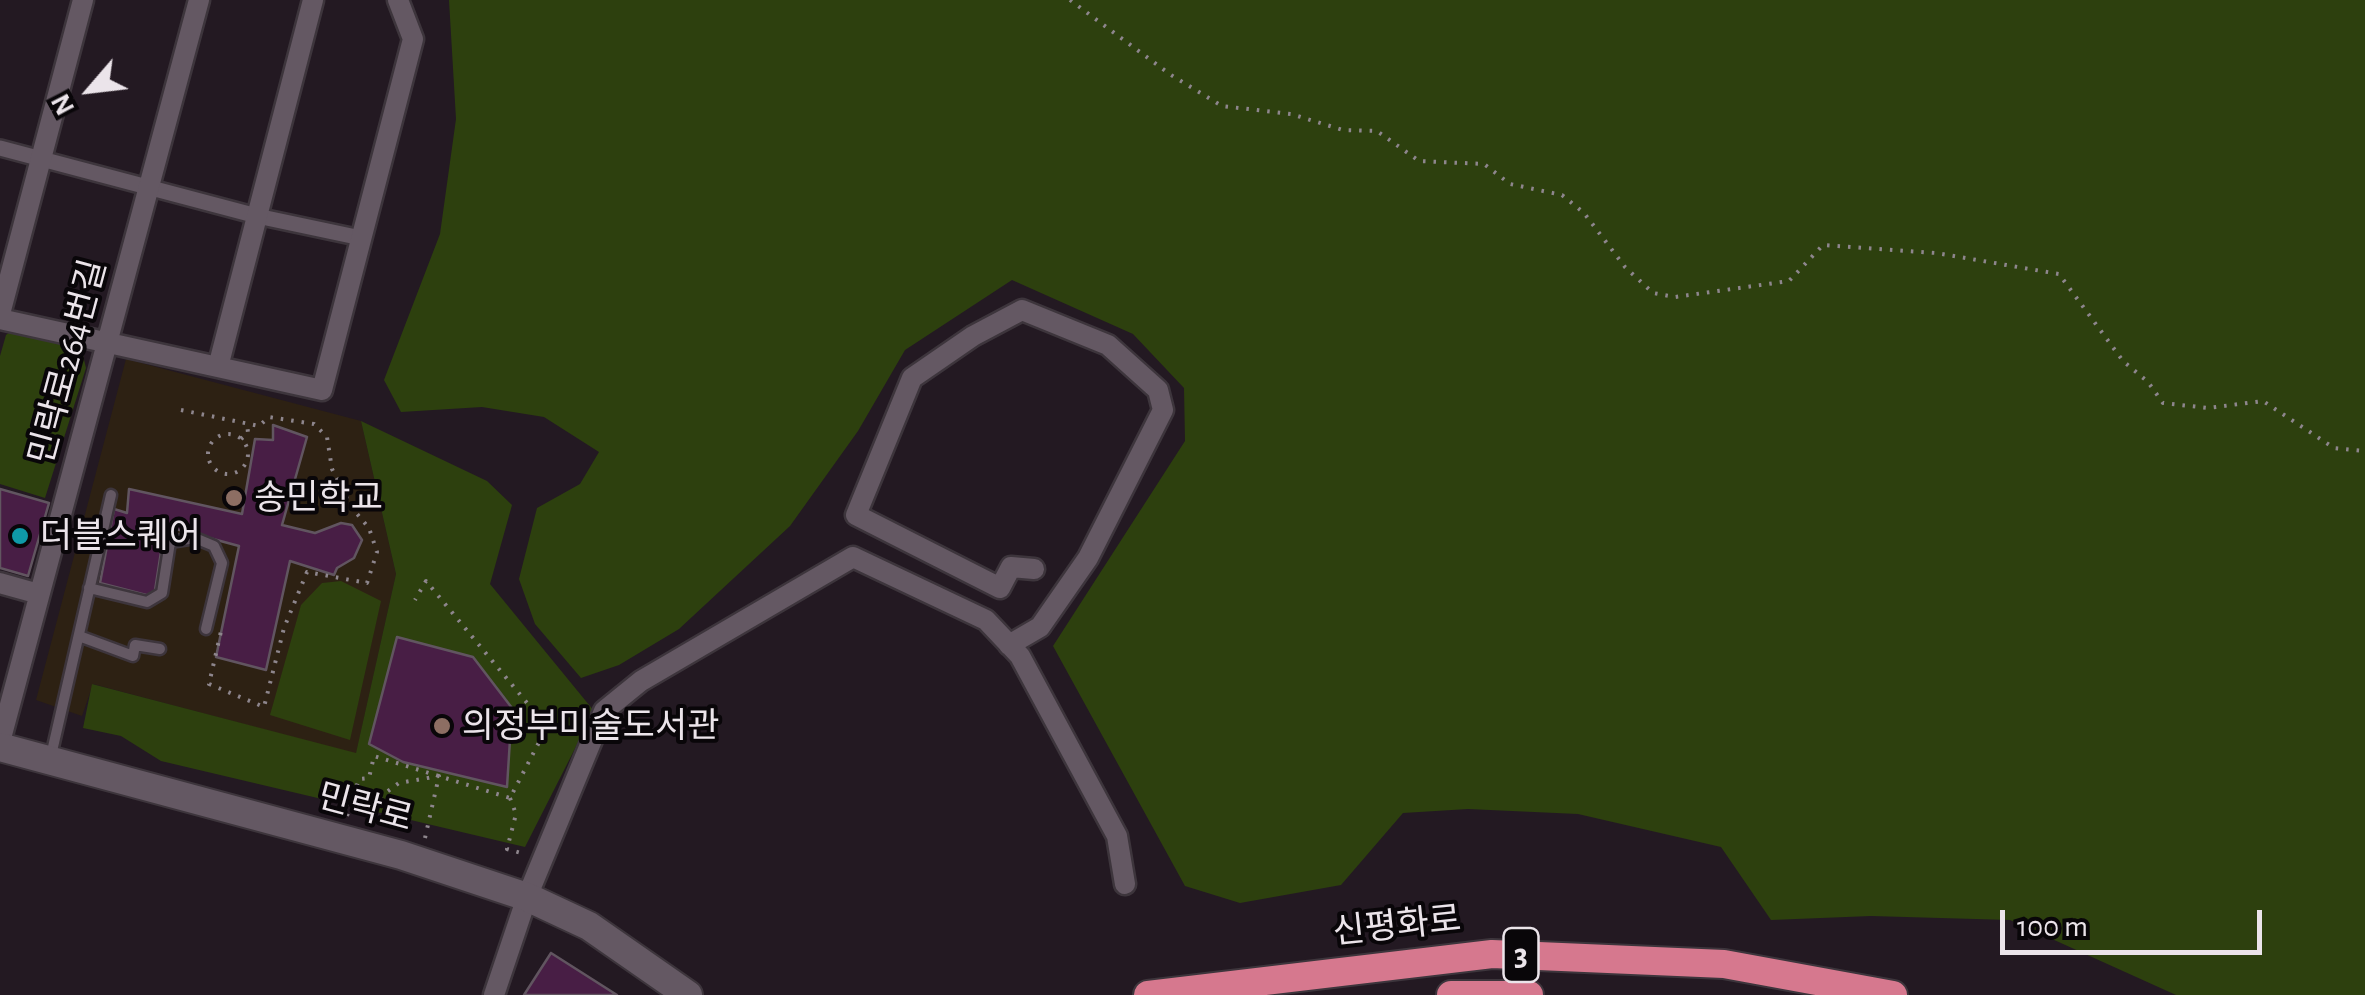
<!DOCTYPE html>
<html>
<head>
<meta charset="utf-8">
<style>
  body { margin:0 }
  #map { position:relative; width:2365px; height:995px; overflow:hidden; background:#231922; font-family:"Alegreya Sans",sans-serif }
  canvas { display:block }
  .north { position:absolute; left:40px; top:40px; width:100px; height:100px; -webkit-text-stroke:8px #090609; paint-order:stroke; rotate:242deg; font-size:28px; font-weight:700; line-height:40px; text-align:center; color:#ebe4ea }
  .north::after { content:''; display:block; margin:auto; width:35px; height:45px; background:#ebe4ea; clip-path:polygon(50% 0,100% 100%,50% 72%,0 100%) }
  .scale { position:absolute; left:2000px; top:910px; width:262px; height:45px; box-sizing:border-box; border:5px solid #ebe4ea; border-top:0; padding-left:12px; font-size:30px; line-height:35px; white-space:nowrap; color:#ebe4ea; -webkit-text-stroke:8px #090609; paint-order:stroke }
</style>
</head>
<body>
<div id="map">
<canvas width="2365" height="995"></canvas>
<div class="north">N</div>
<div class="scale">100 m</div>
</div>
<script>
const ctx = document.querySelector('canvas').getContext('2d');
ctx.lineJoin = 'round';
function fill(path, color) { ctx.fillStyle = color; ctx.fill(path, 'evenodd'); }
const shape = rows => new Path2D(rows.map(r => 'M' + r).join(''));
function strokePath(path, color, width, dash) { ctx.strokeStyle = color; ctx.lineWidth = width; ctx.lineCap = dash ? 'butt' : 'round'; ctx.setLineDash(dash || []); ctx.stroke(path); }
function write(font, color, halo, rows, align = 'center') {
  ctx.font = font + ' "Alegreya Sans","Noto Sans KR",sans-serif'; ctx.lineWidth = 8; ctx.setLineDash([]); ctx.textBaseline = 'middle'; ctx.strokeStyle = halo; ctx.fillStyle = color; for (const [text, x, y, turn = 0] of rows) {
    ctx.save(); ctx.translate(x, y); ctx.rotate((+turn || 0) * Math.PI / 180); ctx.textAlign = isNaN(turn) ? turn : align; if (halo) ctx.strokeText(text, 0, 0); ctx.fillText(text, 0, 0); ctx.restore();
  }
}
fill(shape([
  [126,359,361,421,396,574,356,754,93,684,82,716,36,700]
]), '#2d2113');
fill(shape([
  [449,0,2365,0,2365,995,2176,995,2010,920,1871,916,1771,920,1721,847,1578,814,1468,809,1403,813,1341,885,1240,903,1185,886,1053,646,1185,441,1184,388,1133,334,1012,280,905,350,858,431,790,526,679,629,619,665,581,678,535,624,519,579,537,508,580,484,599,452,544,417,482,407,401,412,384,380,440,234,456,119],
  [13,329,81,347,86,368,45,498,0,484,0,356,6,335],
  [361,421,487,481,512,505,490,584,594,711,525,847,161,761,121,736,83,728,92,684,356,753,396,574],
  [341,581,381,601,350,740,270,715,301,605,322,583]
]), '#2d400e');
const building = shape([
  [273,425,307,437,282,525,315,533,341,523,352,525,362,540,354,558,337,568,334,575,290,561,266,670,216,657,239,546,165,526,154,597,100,583,114,509,127,513,129,489,242,514,255,439,273,440,273,425],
  [0,489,49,503,28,576,0,568,0,489],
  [397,637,473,657,512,708,507,787,403,762,369,744,397,637],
  [551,953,617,995,524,995,551,953]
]);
fill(building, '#481e45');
strokePath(building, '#615560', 2.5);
const service = shape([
  [89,588,147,602,162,593,170,542,195,538,214,546,222,563,206,629],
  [79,636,133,656,135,645,160,649],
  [50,760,111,495]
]);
const pedestrian = shape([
  [0,148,257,216,361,238]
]);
const minor = shape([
  [0,314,83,0],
  [0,319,322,390,413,39,398,0],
  [218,367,313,0],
  [0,583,39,594],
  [1009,645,1040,627,1088,558,1163,410,1158,390,1108,345,1022,310,973,336,912,378,856,515,1000,588,1011,567,1034,569],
  [0,742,199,0],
  [494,995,527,897,604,711,641,681,853,557,986,620,1020,656,1117,836,1125,884]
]);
const secondary = shape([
  [0,747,401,855,527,897,589,926,688,995]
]);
const trunk = shape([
  [1148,995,1492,954,1724,964,1893,995],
  [1451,995,1529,995]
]);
strokePath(service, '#3d353c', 15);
strokePath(pedestrian, '#3d353c', 20);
strokePath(minor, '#3d353c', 25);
strokePath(secondary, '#3d353c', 32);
strokePath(trunk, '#3d353c', 32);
strokePath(shape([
  [1070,0,1171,75,1222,106,1291,114,1343,130,1377,131,1419,161,1484,164,1510,184,1562,195,1584,213,1625,267,1653,293,1675,297,1789,281,1823,245,1936,253,2059,274,2123,361,2148,382,2163,403,2208,408,2263,401,2334,448,2365,451],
  [181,410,259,426,269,417,314,424,327,437,332,469,352,508,369,528,377,552,367,583,307,572,284,628,264,707,209,684,222,627],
  '208 454a20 20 0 1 1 40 0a20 20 0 1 1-40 0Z',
  [241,439,248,433,247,423],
  [510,798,516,814,507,849,521,853],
  [347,816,359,779,369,778,374,756,510,798,547,727,426,581,415,600],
  [368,826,376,800,399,783,439,776,425,838]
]), '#8e868d', 4, [2.5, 8]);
strokePath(service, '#645863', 10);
strokePath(pedestrian, '#645863', 15);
strokePath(minor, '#645863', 20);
strokePath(secondary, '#645863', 28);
strokePath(trunk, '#d6788e', 28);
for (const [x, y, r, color] of [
  [234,498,10,"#8d6e63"],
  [20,536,10,"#0f9aa8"],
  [442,726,10,"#8d6e63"]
]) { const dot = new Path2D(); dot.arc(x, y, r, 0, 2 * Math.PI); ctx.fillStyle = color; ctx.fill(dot); strokePath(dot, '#090609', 4); }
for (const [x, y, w] of [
  [1521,955,35]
]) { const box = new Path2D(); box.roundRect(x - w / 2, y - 27, w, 54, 8); ctx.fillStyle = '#090609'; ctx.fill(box); strokePath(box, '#ebe4ea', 2.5); }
write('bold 32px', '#ebe4ea', null, [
  ["3",1521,955]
]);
write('35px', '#ebe4ea', '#090609', [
  ["민락로264번길",68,362,-75],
  ["민락로",365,808,15],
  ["신평화로",1397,926,-6]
]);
write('35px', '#ebe4ea', '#090609', [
  ["송민학교",254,498],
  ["더블스퀘어",40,536],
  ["의정부미술도서관",462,726]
], 'left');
</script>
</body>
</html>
